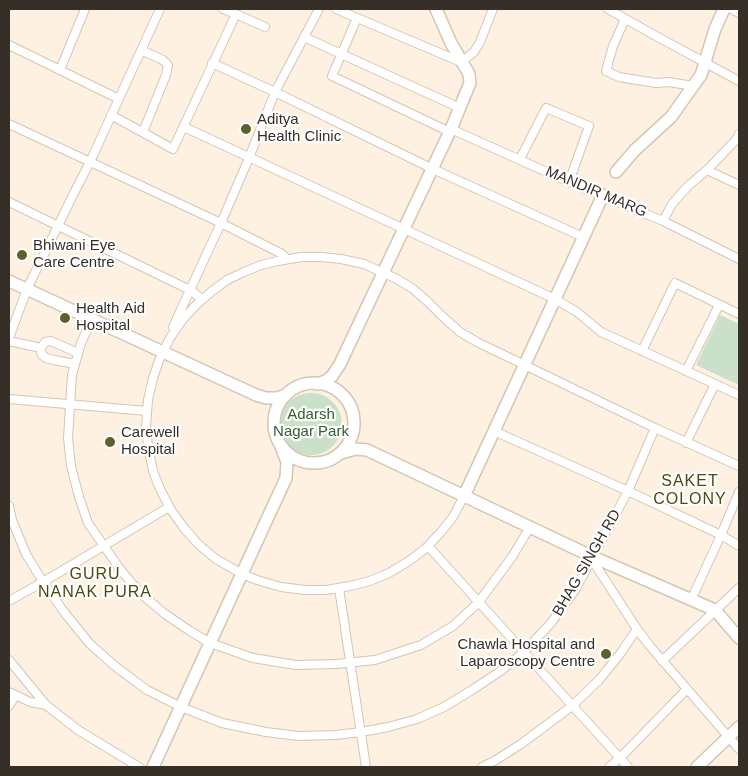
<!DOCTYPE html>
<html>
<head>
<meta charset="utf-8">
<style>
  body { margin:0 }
  #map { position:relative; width:748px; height:776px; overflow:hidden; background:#fef1e2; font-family:Arial,sans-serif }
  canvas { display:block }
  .frame { position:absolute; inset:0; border:10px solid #352f28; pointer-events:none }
</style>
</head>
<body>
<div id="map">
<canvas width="748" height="776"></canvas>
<div class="frame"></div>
</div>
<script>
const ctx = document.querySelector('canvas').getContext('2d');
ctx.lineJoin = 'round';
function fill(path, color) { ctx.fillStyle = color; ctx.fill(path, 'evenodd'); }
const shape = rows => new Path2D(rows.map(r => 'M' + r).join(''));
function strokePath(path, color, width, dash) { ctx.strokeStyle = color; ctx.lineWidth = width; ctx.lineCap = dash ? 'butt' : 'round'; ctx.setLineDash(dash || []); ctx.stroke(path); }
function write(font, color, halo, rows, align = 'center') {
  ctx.font = font + ' Arial,sans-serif'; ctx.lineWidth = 4.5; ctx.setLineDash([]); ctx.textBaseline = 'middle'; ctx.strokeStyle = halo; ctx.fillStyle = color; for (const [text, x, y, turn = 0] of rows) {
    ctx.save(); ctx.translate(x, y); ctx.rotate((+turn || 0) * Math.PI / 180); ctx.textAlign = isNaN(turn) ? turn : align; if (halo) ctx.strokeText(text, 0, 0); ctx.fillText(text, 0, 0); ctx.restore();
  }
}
fill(shape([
  [720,315,739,324,739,385,696,365],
  '280 424a31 31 0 1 1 62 0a31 31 0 1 1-62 0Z'
]), '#cbe0c9');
const street = shape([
  [336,9,461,62,474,52,480,42,493,9],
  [608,9,656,36,739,81],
  [731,9,739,13],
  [236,14,265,27],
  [357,18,332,76,450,132],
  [625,19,613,46,606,71,619,77,656,83,669,82,693,86],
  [304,37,460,108],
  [9,45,119,99],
  [141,50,163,60,168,65,166,75,143,132],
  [212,63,275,92,433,169,583,237],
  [60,70,85,9],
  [111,115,173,149,236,14,223,9],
  [9,124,221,223,282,254,287,259],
  [184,127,555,299,577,312,601,332,739,395],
  [451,129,569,182,663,221,739,259],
  [520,159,546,108,589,126,569,182],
  [707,170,739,185],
  [9,202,190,290,202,299],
  [663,221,672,204,688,186,707,170,736,140,739,134],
  [92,319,81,343,72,375,68,438,71,466,79,497,88,523,120,569,140,593,165,614,190,631,210,643,253,658,296,665,336,664,375,660,421,645,453,626,478,603,512,557,530,527],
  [173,327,190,290,221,223,249,158,275,92,319,9],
  [9,338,27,289,75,191,90,162,160,9],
  [9,341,41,348],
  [642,351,675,283,739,314],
  [75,364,54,360,46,358,42,355,41,352,41,348,45,342,51,341,78,353],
  [686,371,719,305],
  [9,399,147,411],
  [494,431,628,491,721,535,739,546],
  [686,443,715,384],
  [464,496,453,517,441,532,426,548,409,561,389,573,370,581,350,586,326,590,305,590,281,587,257,580,242,574,216,559,198,544,184,528,171,510,160,489,153,471,148,447,146,426,148,400,153,378,160,358,170,338,183,319,197,304,211,292,227,280,244,272,261,265,278,261,301,257,321,257,341,259,364,264,395,278,412,288,428,302,442,316,460,332,477,342,655,428,739,466],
  [9,506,12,520,26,554,43,582,64,612,90,644,116,667,147,690,181,707,222,723,266,732,298,736,336,735,361,732,388,727,417,719,444,707,472,690,502,670,523,653,551,623,575,590,628,491,655,428],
  [428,546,628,767],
  [593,557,596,566,637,629,649,645,739,749],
  [339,588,366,767],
  [691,600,721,535,739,492],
  [9,601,43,582,169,507],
  [9,660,46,705,78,730,139,767],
  [662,661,739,588],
  [9,692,30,702,46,705],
  [9,706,15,696],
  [482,767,496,760,521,744,572,706,599,680,620,654,637,629],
  [609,767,620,758,687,689]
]);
const secondary = shape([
  [616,172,635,150,671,117,701,75,715,29,724,9],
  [9,281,256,395,266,398,277,398,286,395],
  '274 423a40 40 0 1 1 80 0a40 40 0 1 1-80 0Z',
  [317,384,326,381,332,376,340,364,451,129,470,83,469,74,451,43,436,9],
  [341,453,356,449,367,450,593,557,715,610,739,638],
  [464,496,603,195],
  [153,767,286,478,287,462,280,444],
  [697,767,739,727]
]);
strokePath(street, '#d5c5b3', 10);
strokePath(secondary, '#d5c5b3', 14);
strokePath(street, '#fff', 8);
strokePath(secondary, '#fff', 11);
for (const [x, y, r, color] of [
  [246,129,6,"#5e602d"],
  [22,255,6,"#5e602d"],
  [65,318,6,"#5e602d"],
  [110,442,6,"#5e602d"],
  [606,654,6,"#5e602d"]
]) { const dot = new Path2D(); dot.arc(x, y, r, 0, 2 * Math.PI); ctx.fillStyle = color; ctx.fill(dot); strokePath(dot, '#fff', 2); }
write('15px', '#352f28', '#fff', [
  ["Aditya",257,120],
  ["Health Clinic",257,137],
  ["Bhiwani Eye",33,246],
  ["Care Centre",33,263],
  ["Health Aid",76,309],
  ["Hospital",76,326],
  ["Carewell",121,433],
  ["Hospital",121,450],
  ["Chawla Hospital and",595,645,"right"],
  ["Laparoscopy Centre",595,662,"right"]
], 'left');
write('15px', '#352f28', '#fff', [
  ["MANDIR MARG",596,192,23],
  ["BHAG SINGH RD",587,563,-60]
]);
write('15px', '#33602f', '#fff', [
  ["Adarsh",311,415],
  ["Nagar Park",311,432]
]);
ctx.letterSpacing = '1px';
write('16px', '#4a4b0e', '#fff', [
  ["SAKET",690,482],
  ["COLONY",690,500],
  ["GURU",95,575],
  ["NANAK PURA",95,593]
]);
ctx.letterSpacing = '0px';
</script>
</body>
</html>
